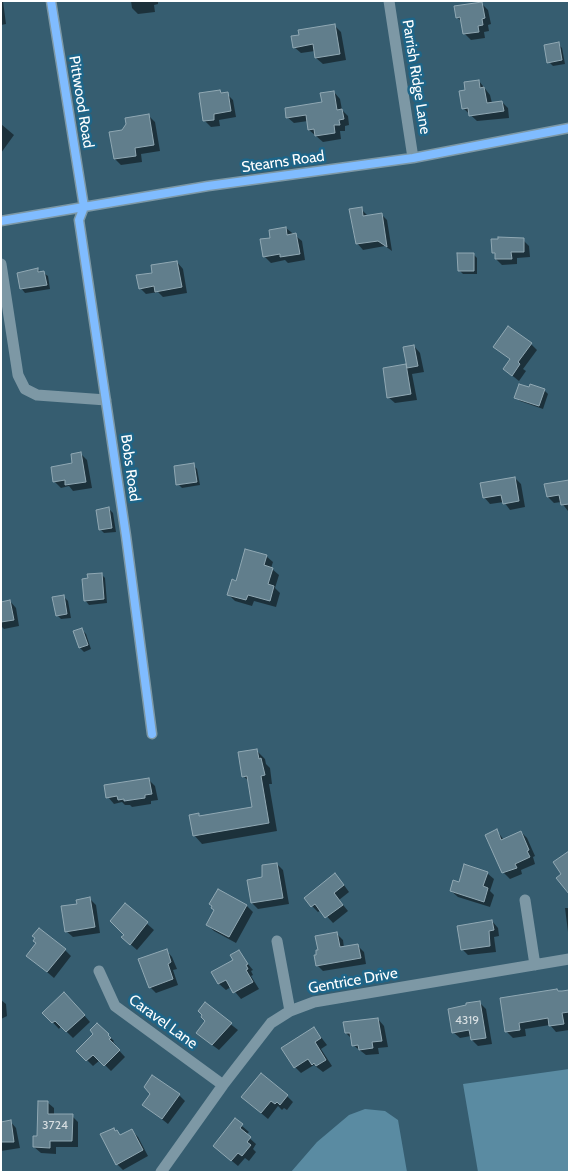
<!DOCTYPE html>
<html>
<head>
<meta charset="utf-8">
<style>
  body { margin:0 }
  #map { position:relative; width:570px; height:1173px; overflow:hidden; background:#365d70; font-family:Cabin,sans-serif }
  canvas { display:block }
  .frame { position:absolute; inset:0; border:2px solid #fff; pointer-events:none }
</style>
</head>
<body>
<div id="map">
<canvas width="570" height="1173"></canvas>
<div class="frame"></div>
</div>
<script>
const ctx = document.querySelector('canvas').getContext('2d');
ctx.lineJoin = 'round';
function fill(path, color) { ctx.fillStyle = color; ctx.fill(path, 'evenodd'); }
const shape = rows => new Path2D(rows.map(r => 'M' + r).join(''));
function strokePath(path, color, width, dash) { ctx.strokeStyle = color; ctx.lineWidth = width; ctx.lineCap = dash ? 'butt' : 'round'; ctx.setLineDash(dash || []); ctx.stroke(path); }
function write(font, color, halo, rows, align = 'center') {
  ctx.font = font + ' Cabin,sans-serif'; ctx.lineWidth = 5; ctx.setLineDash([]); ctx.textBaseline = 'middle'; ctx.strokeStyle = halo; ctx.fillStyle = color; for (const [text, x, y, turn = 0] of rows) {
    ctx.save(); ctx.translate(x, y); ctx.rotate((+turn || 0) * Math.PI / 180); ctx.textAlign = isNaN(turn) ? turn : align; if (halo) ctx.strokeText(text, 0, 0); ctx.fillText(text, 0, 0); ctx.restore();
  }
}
fill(shape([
  [569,1069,569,1172,478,1172,463,1084],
  [365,1109,385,1111,398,1120,407,1172,291,1172,317,1142,349,1115]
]), '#5a8ba2');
fill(shape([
  [1,1,3,1,6,24,1,25],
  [131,1,158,1,158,4,154,5,155,12,138,14,132,8],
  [481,3,488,10,491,24,488,25,489,31,484,32,485,38,471,40,465,34,463,23,457,17],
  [335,26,341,32,346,60,323,64,316,58,315,51,301,53,294,47],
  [558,44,562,48,565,64,553,66,549,62],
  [479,81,490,95,492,103,502,102,508,108,509,118,477,121,463,108,467,91],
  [220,91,223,94,227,94,233,100,236,117,219,120,220,126,211,127,205,121],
  [334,92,340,99,342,110,348,116,349,125,345,126,345,131,340,131,341,139,323,142,309,130,308,121,294,123,287,117,323,103],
  [149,116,155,122,160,151,141,154,142,162,121,165,115,159,122,131],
  [1,124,14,135,1,153],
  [361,209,368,216,381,214,387,220,392,251,385,246,363,250,357,243],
  [286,228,302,241,305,260,288,263,285,260,271,263,264,256],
  [523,240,529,246,530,257,517,258,517,264,502,265,496,259,496,255,493,252],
  [473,254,477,258,477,274,463,274,459,270],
  [177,262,183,269,187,293,163,297,158,292,146,294,140,288,153,274],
  [37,269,48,276,50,289,25,293,21,288],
  [531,344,537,350,523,369,526,371,519,381,504,369,511,360,495,347],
  [414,346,420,353,424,372,412,374,417,400,395,403,388,397,406,366,408,368,405,348],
  [544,390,548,394,543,409,520,401,516,397],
  [81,454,87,460,92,488,73,491,69,486,61,488,54,481,74,464],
  [193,465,197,469,200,485,182,488,178,484],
  [515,478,521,484,525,507,510,510,504,502,490,504,484,497],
  [569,481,569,511,568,511,561,502,554,503,548,497],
  [109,509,113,513,116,532,104,533,100,529],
  [266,556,273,562,271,568,279,575,275,588,280,593,276,607,254,601,252,606,235,601,229,595,237,582],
  [101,574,105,578,107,603,89,605,85,600],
  [64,597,68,601,71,618,61,619,57,615],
  [10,601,16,608,19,626,4,629,1,626,1,603],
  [82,630,86,634,91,649,84,652,80,648],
  [256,750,265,759,266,764,270,768,272,784,269,784,277,831,202,844,194,835,198,815,201,817,253,808,249,781,243,776],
  [149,780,155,786,158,800,151,801,151,804,132,807,130,805,125,805,122,802,114,804,108,797],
  [497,831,504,840,521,832,527,838,535,856,533,857,535,864,521,870,522,874,510,879,503,872],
  [277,864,283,870,289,904,258,909,252,903,264,879],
  [487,873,494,879,490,891,494,895,490,907,458,897,451,891,459,883],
  [341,881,349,892,339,900,348,911,333,923,321,910,318,912,312,906],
  [218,891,247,906,253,912,236,943,214,931,208,925,215,911],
  [90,899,96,905,100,933,73,937,66,931,78,905],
  [126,905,154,930,137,950,129,943,125,934],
  [565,908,569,908,569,933,568,932],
  [492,921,498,928,499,936,494,937,496,952,468,955,462,949],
  [337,934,343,940,344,948,358,946,364,952,366,964,323,971,317,965],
  [65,950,71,956,54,978,28,956],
  [166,950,172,957,177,969,173,970,178,985,156,993,150,987],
  [238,952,253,970,251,971,253,975,251,976,259,989,241,999,231,987,226,990,219,984,213,972,235,960],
  [569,991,569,1030,556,1032,550,1025,525,1029,526,1036,513,1038,507,1032,501,999],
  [1,1000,6,1004,7,1016,1,1019],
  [71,1000,90,1022,73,1038,61,1026,59,1029,44,1013],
  [480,1003,486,1009,492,1044,478,1046,472,1040,471,1036,460,1038,453,1032],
  [205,1004,238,1030,219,1050,204,1039,207,1021],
  [378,1019,384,1026,388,1047,378,1048,379,1054,366,1055,353,1045,352,1039,346,1033],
  [97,1025,114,1041,113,1042,116,1045,115,1046,125,1057,111,1071,100,1060,93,1066,78,1051,95,1034],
  [314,1028,327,1045,321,1049,332,1066,323,1072,314,1065,301,1073,295,1067],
  [152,1094,179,1095,185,1101,168,1124,144,1105],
  [287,1096,293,1102,287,1110,284,1108,282,1110,278,1106,268,1119,249,1103],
  [47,1102,54,1108,54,1116,72,1116,78,1122,78,1147,56,1147,56,1154,41,1153,34,1147,39,1137],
  [235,1120,249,1132,246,1135,256,1144,253,1149,256,1152,249,1161,245,1158,238,1166,221,1152],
  [1,1121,3,1123,10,1121,16,1128,20,1148,1,1151],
  [113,1129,121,1136,132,1131,138,1137,148,1156,123,1170,117,1164]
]), '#0007');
const building = shape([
  [482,2,485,18,482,19,483,25,478,26,479,32,463,34,460,17,456,18,454,6,482,2],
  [335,24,340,54,315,58,313,44,293,48,291,36,299,35,298,30,335,24],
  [559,42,562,60,547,63,544,45,559,42],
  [479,80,480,88,484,87,487,103,502,101,504,111,469,116,468,108,462,109,459,91,465,90,464,82,479,80],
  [220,90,221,93,228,92,231,111,214,114,214,120,203,121,199,93,220,90],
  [334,91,337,110,342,109,344,119,339,120,340,125,334,125,335,133,315,136,314,129,308,130,306,115,286,118,285,108,322,102,320,93,334,91],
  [149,114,154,145,135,148,136,156,114,159,109,132,122,130,126,124,125,118,149,114],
  [362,207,363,216,382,213,387,247,378,241,356,244,349,209,362,207],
  [286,227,287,235,296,233,300,254,280,257,280,254,263,257,260,239,270,238,269,230,286,227],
  [498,237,524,238,524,252,511,252,512,259,495,259,495,253,492,253,491,239,498,239,498,237],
  [457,253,474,253,474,271,458,271,457,253],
  [177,261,182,287,155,292,154,286,139,289,136,275,152,273,151,265,177,261],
  [38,268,38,272,44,271,47,285,20,289,17,273,38,268],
  [508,326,532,343,518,362,520,364,512,376,503,369,510,359,493,347,508,326],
  [414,345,418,366,407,368,403,347,414,345],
  [406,364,411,394,387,398,383,368,406,364],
  [519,384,529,387,530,384,545,389,539,406,514,398,519,384],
  [81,452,86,482,65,485,65,480,53,482,51,467,72,463,71,454,81,452],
  [194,463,197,482,176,485,174,466,194,463],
  [515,477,519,501,503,504,501,495,483,498,480,483,515,477],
  [569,480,569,504,561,505,559,495,547,497,544,484,569,480],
  [109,507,112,528,99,530,96,510,109,507],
  [245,549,267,555,264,565,273,568,268,584,274,586,270,601,248,595,246,600,227,595,232,579,236,581,245,549],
  [102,573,104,599,84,601,82,579,88,578,87,574,102,573],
  [64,595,67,614,56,616,52,597,64,595],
  [10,600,14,620,1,622,1,602,10,600],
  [82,628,88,645,79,648,73,631,82,628],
  [257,749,259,759,261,758,265,775,261,776,269,823,193,836,189,815,199,813,199,816,252,807,247,776,242,777,238,752,257,749],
  [149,778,152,794,145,795,145,798,124,801,124,799,118,800,117,796,106,798,104,785,149,778],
  [497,829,501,840,521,831,529,850,527,851,530,857,515,864,517,868,502,873,485,835,497,829],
  [569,851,569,894,556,878,561,874,553,862,569,851],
  [277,863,283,898,251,903,247,880,262,877,262,865,277,863],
  [464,864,488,872,483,886,488,888,484,902,450,891,453,880,459,882,464,864],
  [335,873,344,885,334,893,343,905,325,918,315,904,311,907,304,898,335,873],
  [218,889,247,905,229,937,206,925,214,910,211,908,212,906,209,904,218,889],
  [90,897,95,927,65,932,61,906,77,904,76,900,90,897],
  [125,903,148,922,130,945,121,937,124,935,110,921,125,903],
  [492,920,494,930,489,931,490,946,461,950,457,926,492,920],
  [39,928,66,949,47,972,26,956,36,943,33,941,35,938,32,936,39,928],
  [337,932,340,947,358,944,361,958,316,966,314,955,316,955,316,950,318,950,315,936,337,932],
  [167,949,171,962,168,964,173,979,149,988,138,959,167,949],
  [239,950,248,964,246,965,248,969,246,970,253,982,233,993,226,980,218,984,211,972,233,960,230,955,239,950],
  [557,989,558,991,562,991,569,990,569,1012,562,1013,564,1024,549,1026,548,1018,519,1023,520,1030,505,1032,500,998,557,989],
  [64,992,85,1015,66,1032,55,1021,52,1023,42,1013,64,992],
  [480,1001,486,1038,471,1040,469,1030,452,1033,448,1009,466,1005,466,1003,480,1001],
  [205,1002,232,1023,212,1045,196,1033,205,1021,201,1017,202,1015,198,1011,205,1002],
  [378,1018,382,1041,372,1042,373,1048,359,1050,358,1045,352,1046,350,1033,345,1033,343,1022,378,1018],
  [97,1023,109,1034,108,1035,111,1038,109,1039,120,1050,104,1066,93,1055,86,1061,76,1051,93,1034,90,1030,97,1023],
  [314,1027,321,1038,315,1042,326,1060,316,1066,314,1063,312,1065,308,1059,294,1068,281,1048,314,1027],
  [261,1073,288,1095,280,1105,277,1102,275,1104,271,1101,261,1113,241,1097,261,1073],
  [152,1075,180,1094,162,1119,142,1105,150,1094,144,1087,152,1075],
  [38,1101,48,1101,48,1114,73,1114,72,1141,50,1141,50,1148,33,1147,33,1136,37,1136,38,1101],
  [235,1118,243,1124,240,1128,251,1137,247,1142,251,1145,242,1156,238,1153,231,1161,213,1146,235,1118],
  [11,1120,14,1142,1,1142,1,1122,11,1120],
  [114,1128,115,1131,117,1130,120,1135,132,1129,143,1150,116,1165,100,1134,114,1128]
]);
fill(building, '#617e8c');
strokePath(building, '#90a8b3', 1);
strokePath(shape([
  [51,1,84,207,79,220,126,536,152,734],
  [389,1,413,158],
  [1,221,208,186,413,158,569,128],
  [1,264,18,375,25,389,37,395,106,400],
  [525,900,535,965],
  [277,941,290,1011],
  [99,971,115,1006,223,1085],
  [161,1172,223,1085,271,1023,290,1011,314,1002,569,959]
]), '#7d98a5', 11);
strokePath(shape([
  [51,1,84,207,79,220,126,536,152,734],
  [1,221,208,186,413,158,569,128]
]), '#80bcff', 8);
write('12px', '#d8dfe2', null, [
  ["4319",467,1020],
  ["3724",55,1125]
]);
write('15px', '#fff', '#1e6588', [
  ["Parrish Ridge Lane",416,77,81],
  ["Pittwood Road",81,102,81],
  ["Stearns Road",283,162,-8],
  ["Bobs Road",130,468,82],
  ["Gentrice Drive",353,981,-10],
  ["Caravel Lane",163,1022,36]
]);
</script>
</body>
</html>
